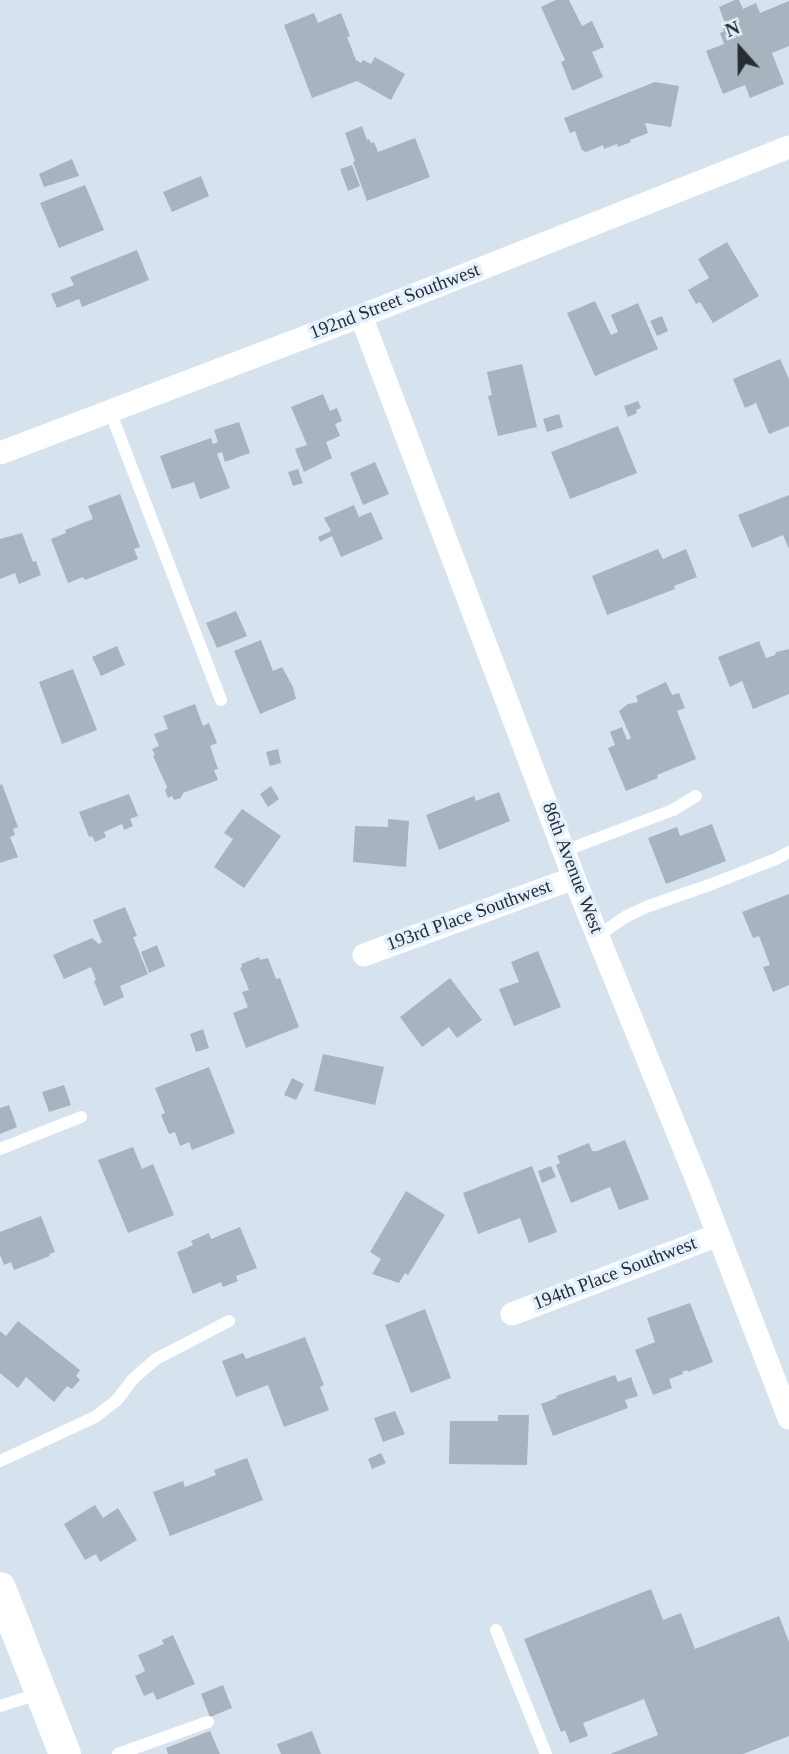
<!DOCTYPE html>
<html>
<head>
<meta charset="utf-8">
<style>
  body { margin:0 }
  #map { position:relative; width:789px; height:1754px; overflow:hidden; background:#d6e3ef; font-family:"Times New Roman",serif }
  canvas { display:block }
  .north { position:absolute; left:705px; top:14px; width:70px; height:70px; -webkit-text-stroke:5px #e3f1fd; paint-order:stroke; rotate:339deg; font-size:19px; font-weight:700; line-height:28px; text-align:center; color:#282d32 }
  .north::after { content:''; display:block; margin:auto; width:24px; height:32px; background:#282d32; clip-path:polygon(50% 0,100% 100%,50% 72%,0 100%) }
</style>
</head>
<body>
<div id="map">
<canvas width="789" height="1754"></canvas>
<div class="north">N</div>
</div>
<script>
const ctx = document.querySelector('canvas').getContext('2d');
ctx.lineJoin = 'round';
function fill(path, color) { ctx.fillStyle = color; ctx.fill(path, 'evenodd'); }
const shape = rows => new Path2D(rows.map(r => 'M' + r).join(''));
function strokePath(path, color, width, dash) { ctx.strokeStyle = color; ctx.lineWidth = width; ctx.lineCap = dash ? 'butt' : 'round'; ctx.setLineDash(dash || []); ctx.stroke(path); }
function write(font, color, halo, rows, align = 'center') {
  ctx.font = font + ' "Times New Roman",serif'; ctx.lineWidth = 7; ctx.setLineDash([]); ctx.textBaseline = 'middle'; ctx.strokeStyle = halo; ctx.fillStyle = color; for (const [text, x, y, turn = 0] of rows) {
    ctx.save(); ctx.translate(x, y); ctx.rotate((+turn || 0) * Math.PI / 180); ctx.textAlign = isNaN(turn) ? turn : align; if (halo) ctx.strokeText(text, 0, 0); ctx.fillText(text, 0, 0); ctx.restore();
  }
}
fill(shape([
  [556,0,569,0,582,26,592,21,604,47,592,52,603,77,574,90,572,90,561,62,565,60,541,7],
  [735,0,739,0,743,9,756,3,760,13,789,1,789,46,772,53,784,84,750,98,745,85,723,94,706,51,724,44,720,33,724,31,722,28,726,26,719,7],
  [314,13,318,23,341,13,350,36,347,37,356,60,361,63,363,60,371,64,375,57,405,74,391,100,357,81,312,98,284,25],
  [655,82,679,86,671,127,645,123,648,133,630,140,631,142,618,147,617,144,604,149,603,145,586,152,582,150,575,131,570,133,564,118],
  [362,126,367,140,369,139,371,143,374,142,378,152,415,138,430,177,367,201,353,162,355,161,345,133],
  [72,159,79,176,44,187,39,174],
  [352,165,360,186,348,191,340,169],
  [201,176,209,196,172,212,163,192],
  [85,185,104,230,59,248,40,203],
  [727,242,759,296,713,323,700,302,696,304,688,290,709,278,698,259],
  [137,250,149,280,82,307,79,299,57,308,51,294,74,285,70,277],
  [595,301,611,335,618,332,611,315,638,303,658,349,595,376,567,313],
  [662,316,668,331,657,336,650,321],
  [780,359,789,379,789,426,769,434,756,403,745,408,733,379],
  [522,364,537,427,498,436,488,396,492,395,487,372],
  [323,394,330,411,337,408,342,421,335,424,340,436,326,442,332,458,304,472,295,449,307,445,291,407],
  [638,401,641,408,636,410,637,413,628,417,624,406],
  [559,414,563,427,547,432,543,419],
  [239,422,250,453,225,462,222,452,217,454,230,488,200,499,194,482,172,489,160,456,211,438,213,444,218,442,214,430],
  [618,426,637,473,570,499,551,452],
  [375,462,389,494,363,505,350,473],
  [298,469,303,483,293,486,288,472],
  [120,494,140,547,134,549,138,559,85,580,83,577,68,583,51,539,66,533,65,530,93,519,88,506],
  [789,495,789,549,783,535,752,548,738,515],
  [354,505,359,517,371,512,383,539,341,557,332,536,320,542,318,537,331,531,324,518],
  [22,533,33,562,36,561,41,575,19,584,15,573,0,579,0,539],
  [658,549,663,559,686,549,697,577,674,586,675,589,607,615,592,576],
  [236,611,247,636,217,648,206,623],
  [261,640,273,671,282,667,293,687,296,699,260,714,234,651],
  [759,641,766,658,775,655,776,652,789,649,789,694,753,709,742,681,730,687,718,657],
  [117,646,125,665,101,676,92,657],
  [73,669,97,730,62,744,39,682],
  [666,682,672,695,679,693,685,708,677,711,696,759,657,775,658,778,626,791,608,748,615,745,610,732,622,727,627,740,631,738,619,711,628,704,638,702,636,696],
  [195,704,203,726,209,723,217,743,210,746,218,769,214,770,218,780,183,793,181,798,174,800,172,796,168,798,165,791,167,787,153,756,155,755,152,749,159,746,154,734,168,729,163,716],
  [278,749,281,763,270,766,266,752],
  [2,784,18,827,13,829,15,835,10,837,18,857,0,863,0,785],
  [271,786,279,799,268,807,260,794],
  [499,792,510,821,439,850,426,815,474,796,476,801],
  [129,794,138,816,130,819,133,826,124,830,122,824,104,832,106,837,95,842,92,836,89,837,79,812],
  [242,809,281,836,244,888,214,867,233,839,224,833],
  [388,819,409,821,406,867,353,862,355,826,388,827],
  [712,824,726,861,666,884,648,838,677,827,680,836],
  [789,894,789,985,773,992,763,967,770,965,759,936,753,938,742,912],
  [125,907,137,936,133,937,148,974,120,986,124,997,104,1006,94,981,96,980,91,967,64,979,53,955,92,938,99,944,102,942,93,920],
  [157,945,165,966,149,973,141,952],
  [538,951,561,1007,514,1026,499,989,519,982,511,962],
  [259,957,260,960,268,958,276,979,280,978,299,1027,246,1048,233,1013,248,1007,242,992,249,990,240,968,242,967,241,964],
  [450,978,482,1020,457,1038,449,1027,422,1047,400,1017],
  [203,1029,209,1048,196,1052,190,1034],
  [323,1054,384,1067,375,1105,314,1091],
  [209,1067,235,1133,192,1150,189,1142,180,1146,175,1132,169,1134,161,1115,165,1113,155,1088],
  [292,1078,304,1084,296,1100,284,1095],
  [64,1085,71,1105,49,1112,42,1092],
  [9,1105,17,1127,0,1134,0,1108],
  [625,1140,649,1199,619,1210,610,1187,571,1203,556,1165,560,1163,557,1156,589,1143,592,1151,597,1151],
  [133,1147,142,1169,153,1164,174,1215,128,1233,98,1160],
  [532,1166,557,1232,529,1243,520,1218,478,1234,463,1193],
  [551,1166,556,1177,542,1183,538,1171],
  [406,1191,445,1215,408,1275,405,1273,399,1283,372,1274,381,1259,370,1252],
  [41,1216,55,1252,49,1254,50,1256,14,1270,11,1262,4,1265,0,1255,0,1232],
  [240,1227,257,1268,236,1276,238,1281,223,1287,221,1282,193,1294,177,1252,193,1245,191,1241,209,1233,211,1239],
  [690,1303,713,1362,688,1372,687,1370,682,1372,683,1374,669,1379,672,1388,653,1395,635,1350,655,1342,647,1318],
  [425,1309,451,1378,411,1393,385,1325],
  [18,1321,80,1370,76,1376,80,1380,72,1389,67,1386,54,1402,26,1377,18,1388,0,1373,0,1331,6,1336],
  [305,1337,324,1385,320,1387,329,1410,284,1427,268,1385,236,1397,222,1361,243,1353,246,1359],
  [615,1375,618,1382,631,1377,638,1396,625,1400,628,1408,553,1436,541,1404,557,1398,556,1396],
  [395,1411,405,1434,383,1442,374,1418],
  [498,1415,529,1415,527,1465,449,1464,450,1421,498,1421],
  [381,1453,386,1463,372,1469,368,1459],
  [247,1458,263,1500,170,1536,153,1492,183,1481,185,1487,216,1475,214,1470],
  [95,1505,103,1518,118,1508,137,1540,100,1562,96,1554,85,1560,64,1524],
  [651,1589,663,1620,681,1613,695,1649,779,1616,789,1642,789,1736,743,1754,610,1754,658,1735,644,1699,583,1723,588,1736,570,1743,565,1730,561,1732,524,1639],
  [173,1635,195,1684,157,1700,153,1692,144,1696,135,1676,145,1671,138,1655,164,1644,162,1640],
  [223,1685,232,1708,210,1717,201,1694],
  [210,1731,220,1754,168,1754,166,1748],
  [312,1731,321,1754,281,1754,277,1744]
]), '#a7b3bf');
strokePath(shape([
  [110,411,221,700],
  [564,851,673,810,696,796],
  [598,936,625,917,646,907,712,884,776,859,789,852],
  [0,1149,81,1117],
  [0,1461,95,1417,117,1400,133,1379,156,1359,229,1321],
  [496,1630,546,1754],
  [0,1706,41,1693],
  [118,1754,208,1722]
]), '#fff', 12);
strokePath(shape([
  [361,316,574,878,701,1190,789,1418],
  [0,453,361,316,789,147],
  [364,955,574,878],
  [512,1314,718,1235]
]), '#fff', 23);
strokePath(shape([
  [0,1588,65,1754]
]), '#fff', 32);
write('19px', '#282d32', '#e3f1fd', [
  ["192nd Street Southwest",395,302,-21],
  ["86th Avenue West",572,868,69],
  ["193rd Place Southwest",469,916,-20],
  ["194th Place Southwest",615,1274,-21]
]);
</script>
</body>
</html>
